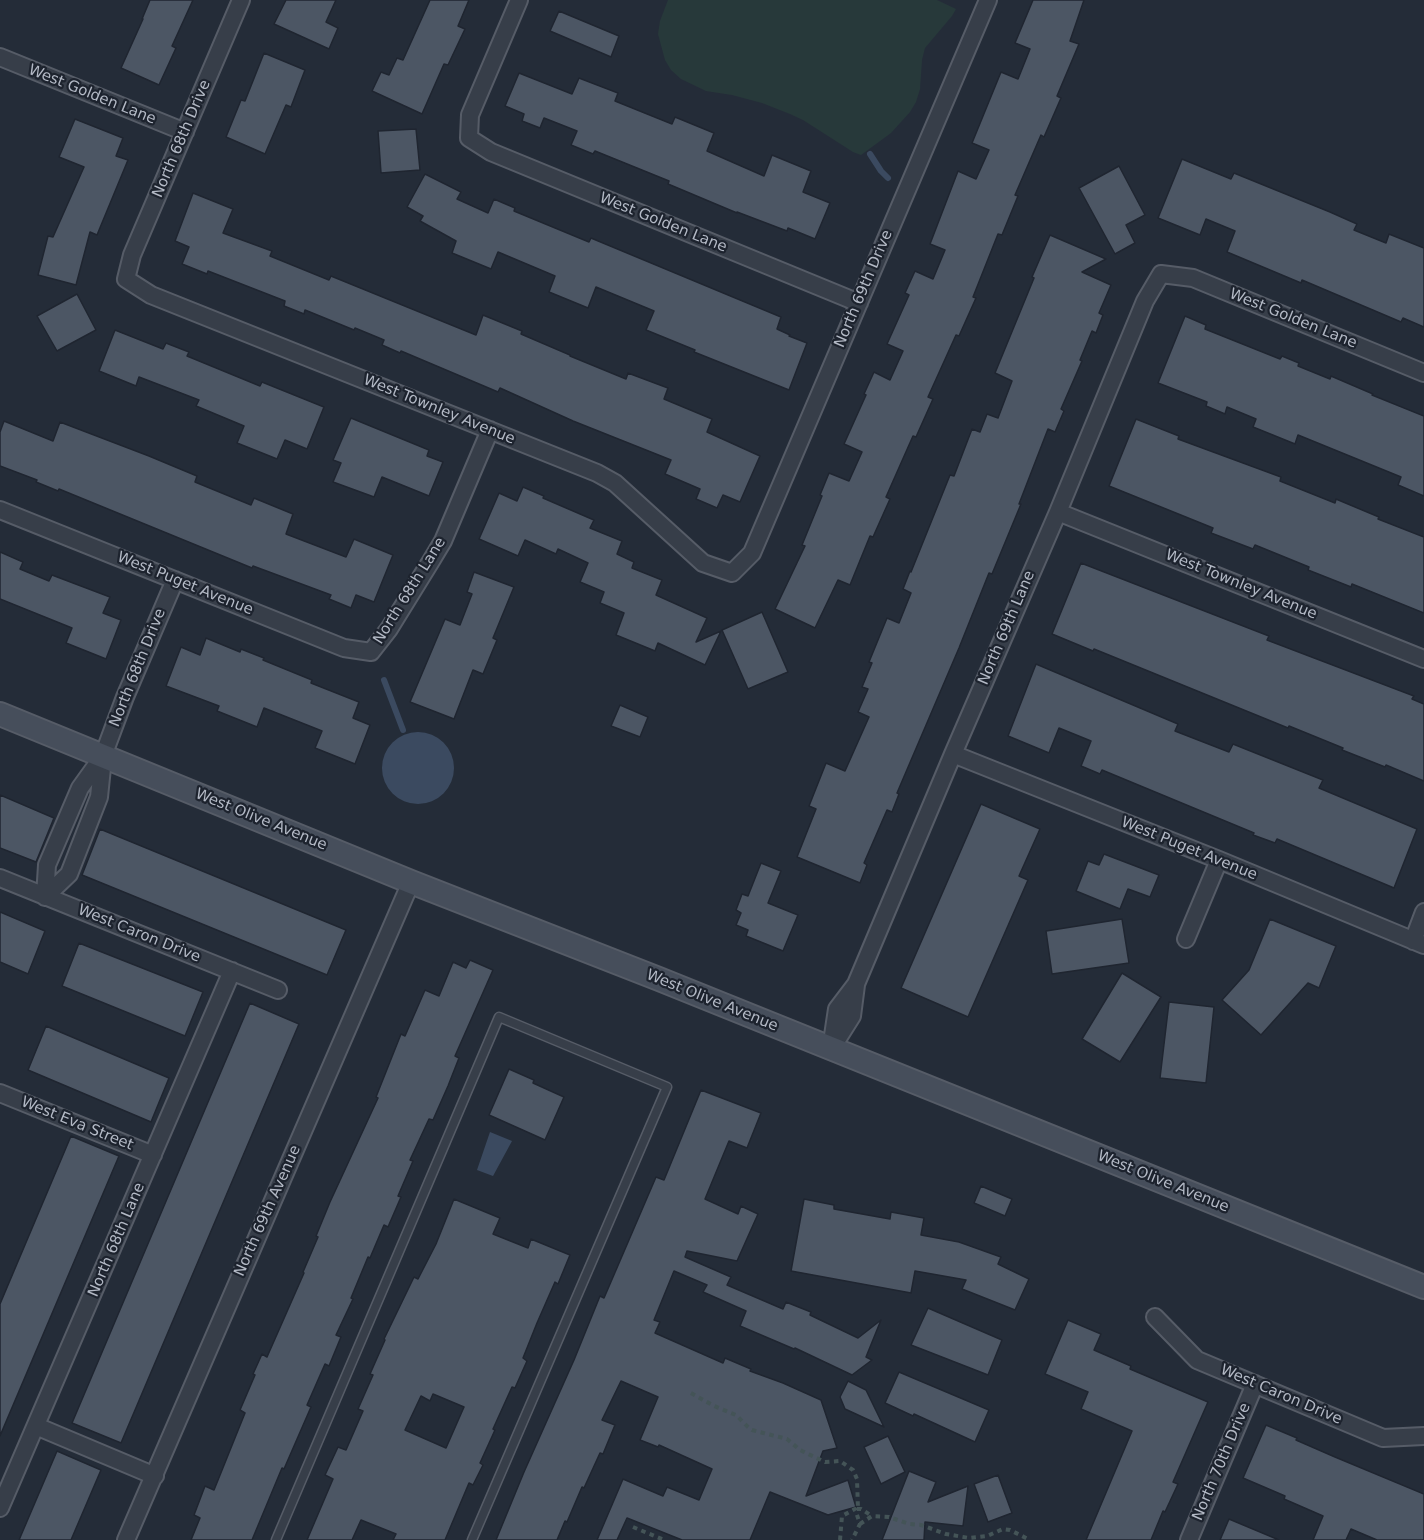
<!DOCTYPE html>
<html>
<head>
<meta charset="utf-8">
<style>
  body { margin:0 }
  canvas { display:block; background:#242c38 }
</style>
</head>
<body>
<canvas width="1424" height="1540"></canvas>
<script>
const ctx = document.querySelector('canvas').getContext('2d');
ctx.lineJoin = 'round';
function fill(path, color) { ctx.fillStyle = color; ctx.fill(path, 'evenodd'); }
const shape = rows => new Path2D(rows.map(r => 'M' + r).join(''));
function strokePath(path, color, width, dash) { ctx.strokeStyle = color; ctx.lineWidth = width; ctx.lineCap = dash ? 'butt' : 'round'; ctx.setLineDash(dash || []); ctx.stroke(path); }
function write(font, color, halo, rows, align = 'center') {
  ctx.font = font + ' "DejaVu Sans",sans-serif'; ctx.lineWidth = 4.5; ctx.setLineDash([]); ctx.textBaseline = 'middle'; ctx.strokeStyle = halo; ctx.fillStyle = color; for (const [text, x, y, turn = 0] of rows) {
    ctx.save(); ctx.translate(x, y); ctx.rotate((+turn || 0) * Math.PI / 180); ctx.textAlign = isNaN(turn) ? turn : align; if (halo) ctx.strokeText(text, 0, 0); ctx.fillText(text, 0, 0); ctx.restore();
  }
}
fill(shape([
  [668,0,937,0,956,9,952,16,925,48,922,60,920,89,916,102,910,112,891,133,861,155,853,152,803,120,790,114,762,103,732,95,706,91,681,79,671,70,665,60,658,34,660,21]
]), '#27393a');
fill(shape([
  '382 768a36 36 0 1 1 72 0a36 36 0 1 1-72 0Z',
  [490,1132,512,1141,493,1176,477,1170]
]), '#3b4a60');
strokePath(shape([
  [870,154,881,171,888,178],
  [384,680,403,730]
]), '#3b4a60', 6);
const building = shape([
  [150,0,193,0,172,46,176,48,159,85,121,68,143,19,142,19,150,0],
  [286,0,336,0,326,22,338,28,329,49,274,24,286,0],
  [430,0,469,0,458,26,465,29,448,65,444,64,422,114,372,91,381,72,389,75,397,58,403,60,430,0],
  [1033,0,1084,0,1070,41,1079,44,1057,96,1061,98,1044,137,1041,135,1015,195,1018,196,1002,235,998,234,973,297,976,298,959,336,956,335,928,397,933,399,916,437,913,436,886,497,890,499,873,537,870,536,850,585,838,580,815,628,775,609,805,546,802,545,822,496,820,495,829,473,849,481,862,452,844,444,866,395,864,394,874,372,890,380,903,351,887,344,909,295,905,293,915,271,933,279,945,250,930,244,958,171,976,179,989,150,972,143,1001,72,1018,79,1030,49,1015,43,1033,0],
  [559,11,619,36,611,57,550,31,559,11],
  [264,53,305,70,291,107,286,105,265,154,226,137,241,100,245,101,264,53],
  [519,73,572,94,579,78,618,93,615,101,672,124,675,117,714,133,707,151,764,176,772,155,811,171,803,192,830,203,815,239,788,228,787,231,737,212,737,213,668,184,669,181,595,151,593,154,571,145,577,131,544,118,540,128,522,121,524,114,505,106,519,73],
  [75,119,123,138,116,156,128,160,97,235,90,232,76,285,38,275,48,236,53,237,84,167,59,157,75,119],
  [416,129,420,170,381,173,378,131,416,129],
  [1182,159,1231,179,1234,173,1330,212,1357,224,1354,230,1386,243,1389,234,1424,248,1424,327,1403,318,1401,322,1302,280,1301,283,1227,252,1235,231,1206,219,1200,235,1158,218,1182,159],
  [1119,166,1145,215,1126,225,1135,243,1115,254,1079,188,1119,166],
  [425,174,461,192,457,199,488,213,494,199,515,208,514,211,589,242,591,238,781,317,777,329,790,335,789,336,807,343,789,390,694,352,695,350,646,330,654,311,596,287,588,308,549,292,555,276,498,252,491,269,452,253,456,241,420,221,423,216,407,207,425,174],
  [193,193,233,209,223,233,272,251,270,256,329,280,331,276,476,335,483,315,522,331,521,334,570,355,570,356,626,379,628,373,668,388,664,399,712,419,707,432,760,456,740,502,723,495,717,508,696,499,700,489,665,474,671,460,573,421,500,388,498,392,401,351,400,353,382,345,384,340,355,328,354,330,305,310,304,314,284,306,285,301,208,271,207,274,182,264,189,247,175,241,193,193],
  [1050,235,1106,259,1082,272,1111,285,1099,313,1103,315,1096,333,1092,331,1080,360,1082,361,1061,409,1064,411,1055,432,1048,429,1019,504,1021,504,992,574,989,573,959,648,897,793,899,794,892,812,887,810,864,863,867,865,860,883,797,857,816,809,809,806,826,763,845,771,869,717,858,712,868,689,862,687,872,663,869,662,887,618,899,623,911,593,903,589,910,571,911,572,950,475,954,476,972,429,980,432,987,414,998,418,1012,381,995,373,1034,278,1032,277,1050,235],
  [77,294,96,330,57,351,37,316,77,294],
  [1185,316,1206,325,1205,329,1280,359,1282,356,1299,363,1298,366,1330,379,1331,376,1373,394,1372,395,1424,416,1424,496,1398,485,1401,477,1298,435,1295,444,1253,427,1256,419,1227,407,1225,414,1206,406,1207,402,1158,383,1185,316],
  [115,330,163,349,166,343,189,352,187,356,260,386,262,382,324,407,307,449,285,440,277,459,237,443,244,426,196,406,199,400,139,377,136,386,99,371,115,330],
  [351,418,429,450,427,456,443,462,429,496,382,477,374,497,333,482,341,463,333,460,351,418],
  [1136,419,1179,436,1178,439,1281,477,1280,481,1335,503,1336,499,1379,517,1378,519,1424,537,1424,613,1352,584,1351,587,1308,570,1309,567,1255,545,1253,549,1211,533,1213,528,1109,486,1136,419],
  [4,421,53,441,60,422,149,456,197,476,195,482,251,505,254,498,293,514,286,534,346,557,354,539,393,555,374,602,356,595,351,608,329,599,331,595,253,566,252,568,59,489,58,491,36,482,37,480,0,466,0,432,4,421],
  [523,487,544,496,543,498,594,520,590,528,622,541,617,554,634,562,632,568,662,580,656,595,707,618,696,642,721,631,705,665,658,643,655,651,616,635,624,613,600,603,604,592,580,582,588,563,558,549,556,554,525,540,518,556,479,539,499,493,517,501,523,487],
  [0,552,23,562,20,569,49,581,52,575,110,597,103,613,121,620,106,659,66,643,72,628,0,599,0,552],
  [1081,563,1269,636,1267,640,1414,696,1412,699,1424,704,1424,781,1386,765,1385,767,1342,750,1343,748,1289,726,1288,728,1094,649,1093,651,1052,634,1081,563],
  [474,572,514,587,493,638,497,640,483,674,473,670,454,719,410,702,445,619,460,625,472,594,467,592,474,572],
  [762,612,788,672,748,689,722,630,762,612],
  [206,638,240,652,241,649,264,658,263,660,312,680,311,683,359,702,353,718,370,725,355,764,315,748,322,731,264,708,257,727,217,711,219,706,166,686,181,647,200,655,206,638],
  [1036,664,1178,724,1175,731,1229,752,1233,744,1323,780,1319,788,1417,829,1394,888,1277,839,1275,843,1253,835,1254,833,1102,770,1100,774,1081,766,1091,741,1059,728,1049,753,1008,736,1036,664],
  [620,705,648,717,640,737,611,726,620,705],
  [0,795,54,818,36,862,0,848,0,795],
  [981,804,1040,829,1019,876,1028,880,968,1017,901,988,981,804],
  [100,829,346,930,327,975,82,875,100,829],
  [1104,854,1159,875,1150,897,1128,889,1120,909,1076,891,1088,861,1099,865,1104,854],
  [761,863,781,871,768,903,798,915,783,951,746,936,748,930,736,925,741,913,736,910,742,894,748,896,761,863],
  [0,912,45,931,28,974,0,962,0,912],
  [1122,919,1129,963,1052,974,1046,931,1122,919],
  [1270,919,1336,946,1319,988,1308,983,1261,1035,1222,1000,1249,970,1270,919],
  [79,943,203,992,185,1036,62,986,79,943],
  [470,960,493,970,455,1056,459,1058,448,1086,433,1120,429,1119,410,1160,413,1161,398,1196,401,1197,388,1227,384,1225,370,1258,368,1257,351,1298,353,1299,336,1335,341,1337,329,1366,325,1364,307,1405,311,1407,284,1469,282,1468,252,1540,191,1540,200,1518,194,1515,205,1486,214,1490,245,1413,240,1410,255,1375,253,1374,262,1354,267,1357,304,1273,303,1272,318,1237,316,1236,330,1202,378,1098,376,1097,401,1034,405,1036,425,990,439,996,453,962,466,968,470,960],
  [1122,973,1161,997,1120,1062,1082,1039,1122,973],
  [1169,1002,1214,1007,1206,1083,1160,1078,1169,1002],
  [250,1003,299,1024,121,1443,72,1423,250,1003],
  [46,1026,169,1078,151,1122,28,1070,46,1026],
  [509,1069,534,1080,533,1083,564,1097,545,1140,489,1115,509,1069],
  [701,1090,761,1113,747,1148,729,1141,705,1199,738,1214,741,1206,758,1214,737,1261,687,1251,685,1257,731,1277,727,1285,783,1309,786,1302,811,1312,810,1315,858,1338,881,1320,866,1357,872,1360,852,1375,795,1348,794,1349,740,1326,746,1311,703,1292,707,1285,674,1271,654,1320,660,1322,655,1333,723,1363,725,1358,751,1369,750,1371,783,1383,821,1400,837,1448,823,1451,806,1496,848,1480,856,1507,828,1515,770,1492,750,1540,682,1540,627,1518,617,1540,597,1540,623,1479,663,1496,667,1487,699,1500,712,1469,659,1445,658,1447,640,1440,658,1397,621,1381,602,1420,615,1425,603,1454,600,1453,584,1488,582,1487,567,1522,565,1521,557,1540,496,1540,524,1472,574,1360,600,1296,604,1298,656,1177,664,1180,701,1090],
  [71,1136,119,1156,0,1436,0,1304,71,1136],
  [981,1186,1012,1199,1005,1216,974,1203,981,1186],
  [454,1199,500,1218,493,1234,528,1248,531,1239,570,1255,558,1284,555,1282,537,1323,523,1358,527,1361,515,1388,512,1387,493,1429,495,1430,480,1463,483,1465,473,1485,469,1483,445,1540,393,1540,396,1534,361,1520,352,1540,307,1540,333,1479,325,1475,338,1447,346,1450,363,1411,358,1409,373,1375,370,1374,385,1340,384,1339,414,1277,418,1279,436,1244,454,1199],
  [433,1394,464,1407,446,1448,405,1430,421,1396,430,1401,433,1394],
  [804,1199,834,1205,834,1209,890,1219,891,1212,924,1218,921,1235,959,1242,1001,1257,998,1264,1029,1279,1015,1310,962,1289,966,1280,915,1271,911,1293,791,1271,804,1199],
  [928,1308,1002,1340,988,1375,911,1345,928,1308],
  [1068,1320,1101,1334,1094,1350,1131,1366,1130,1369,1208,1402,1173,1482,1178,1484,1165,1512,1163,1511,1151,1540,1086,1540,1132,1431,1081,1409,1088,1392,1045,1374,1068,1320],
  [899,1372,989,1410,975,1442,914,1414,913,1416,885,1403,899,1372],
  [848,1381,866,1390,884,1427,845,1409,840,1397,848,1381],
  [1266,1425,1297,1438,1296,1440,1335,1457,1424,1494,1424,1540,1377,1540,1351,1529,1346,1540,1313,1540,1323,1516,1284,1499,1285,1496,1243,1478,1266,1425],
  [888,1436,905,1472,881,1484,864,1447,888,1436],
  [57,1451,101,1470,71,1540,19,1540,57,1451],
  [909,1471,936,1482,928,1502,968,1486,963,1526,925,1522,924,1540,882,1540,909,1471],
  [998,1475,1012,1513,988,1522,974,1484,998,1475],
  [1229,1519,1279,1540,1220,1540,1229,1519]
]);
fill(building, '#4c5664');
strokePath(building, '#1f2530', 1.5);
const lane = shape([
  [276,1540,499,1017,667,1087,472,1540]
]);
const street = shape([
  [241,0,132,255,126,279,151,295,597,473,615,483,703,563,732,573,752,553,988,0],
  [519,0,470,115,469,138,491,152,859,303],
  [0,57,185,132],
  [0,510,344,648,371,652,389,629,431,561,443,541,490,430],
  [1058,512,1424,659],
  [953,754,1219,860,1424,945],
  [0,878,278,990],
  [45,897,47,865,80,788,103,756,125,697,175,580],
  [45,897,69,874,99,797,103,758],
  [1186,939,1219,860],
  [1413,941,1424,912],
  [835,1043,852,1016,856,985],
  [831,1049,837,1009,856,984,953,754,1058,512,1145,301,1161,274,1193,278,1424,373],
  [0,1093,153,1155],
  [1155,1317,1197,1360,1383,1438,1424,1436],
  [36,1426,155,1476],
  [0,1508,232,971],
  [126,1540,411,882],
  [1189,1540,1255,1384]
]);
const secondary = shape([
  [0,714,411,882,659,979,1424,1287]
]);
strokePath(lane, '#565c67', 11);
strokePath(street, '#565c67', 20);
strokePath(secondary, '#565c67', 26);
strokePath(shape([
  [691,1393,714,1406,736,1415,748,1427,752,1430,787,1439,800,1450,825,1462,840,1461,853,1470,857,1479,858,1509],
  [857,1509,861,1509,872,1516],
  [860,1524,872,1516,889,1517,909,1524,921,1525,946,1534,969,1538,987,1536,1003,1529,1010,1530,1030,1540],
  [633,1527,664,1540],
  [840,1540,842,1516,855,1509,860,1524,852,1540]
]), '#445457', 4, [4.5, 4.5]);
strokePath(lane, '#373e49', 8);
strokePath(street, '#373e49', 16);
strokePath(secondary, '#464e5b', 22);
write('15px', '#b3b9c5', '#1d232e', [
  ["West Golden Lane",92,95,22],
  ["North 68th Drive",182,139,-67],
  ["West Golden Lane",663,223,22],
  ["North 69th Drive",864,289,-67],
  ["West Golden Lane",1293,319,22],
  ["West Townley Avenue",439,410,22],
  ["West Puget Avenue",185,584,22],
  ["West Townley Avenue",1241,585,22],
  ["North 68th Lane",410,591,-58],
  ["North 69th Lane",1007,628,-67],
  ["North 68th Drive",138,668,-68],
  ["West Olive Avenue",261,820,22],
  ["West Puget Avenue",1189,849,22],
  ["West Caron Drive",139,934,22],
  ["West Olive Avenue",712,1001,22],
  ["West Eva Street",77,1124,22],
  ["West Olive Avenue",1163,1182,22],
  ["North 69th Avenue",268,1211,-66],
  ["North 68th Lane",117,1240,-67],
  ["West Caron Drive",1281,1395,23],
  ["North 70th Drive",1222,1462,-67]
]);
</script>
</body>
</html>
